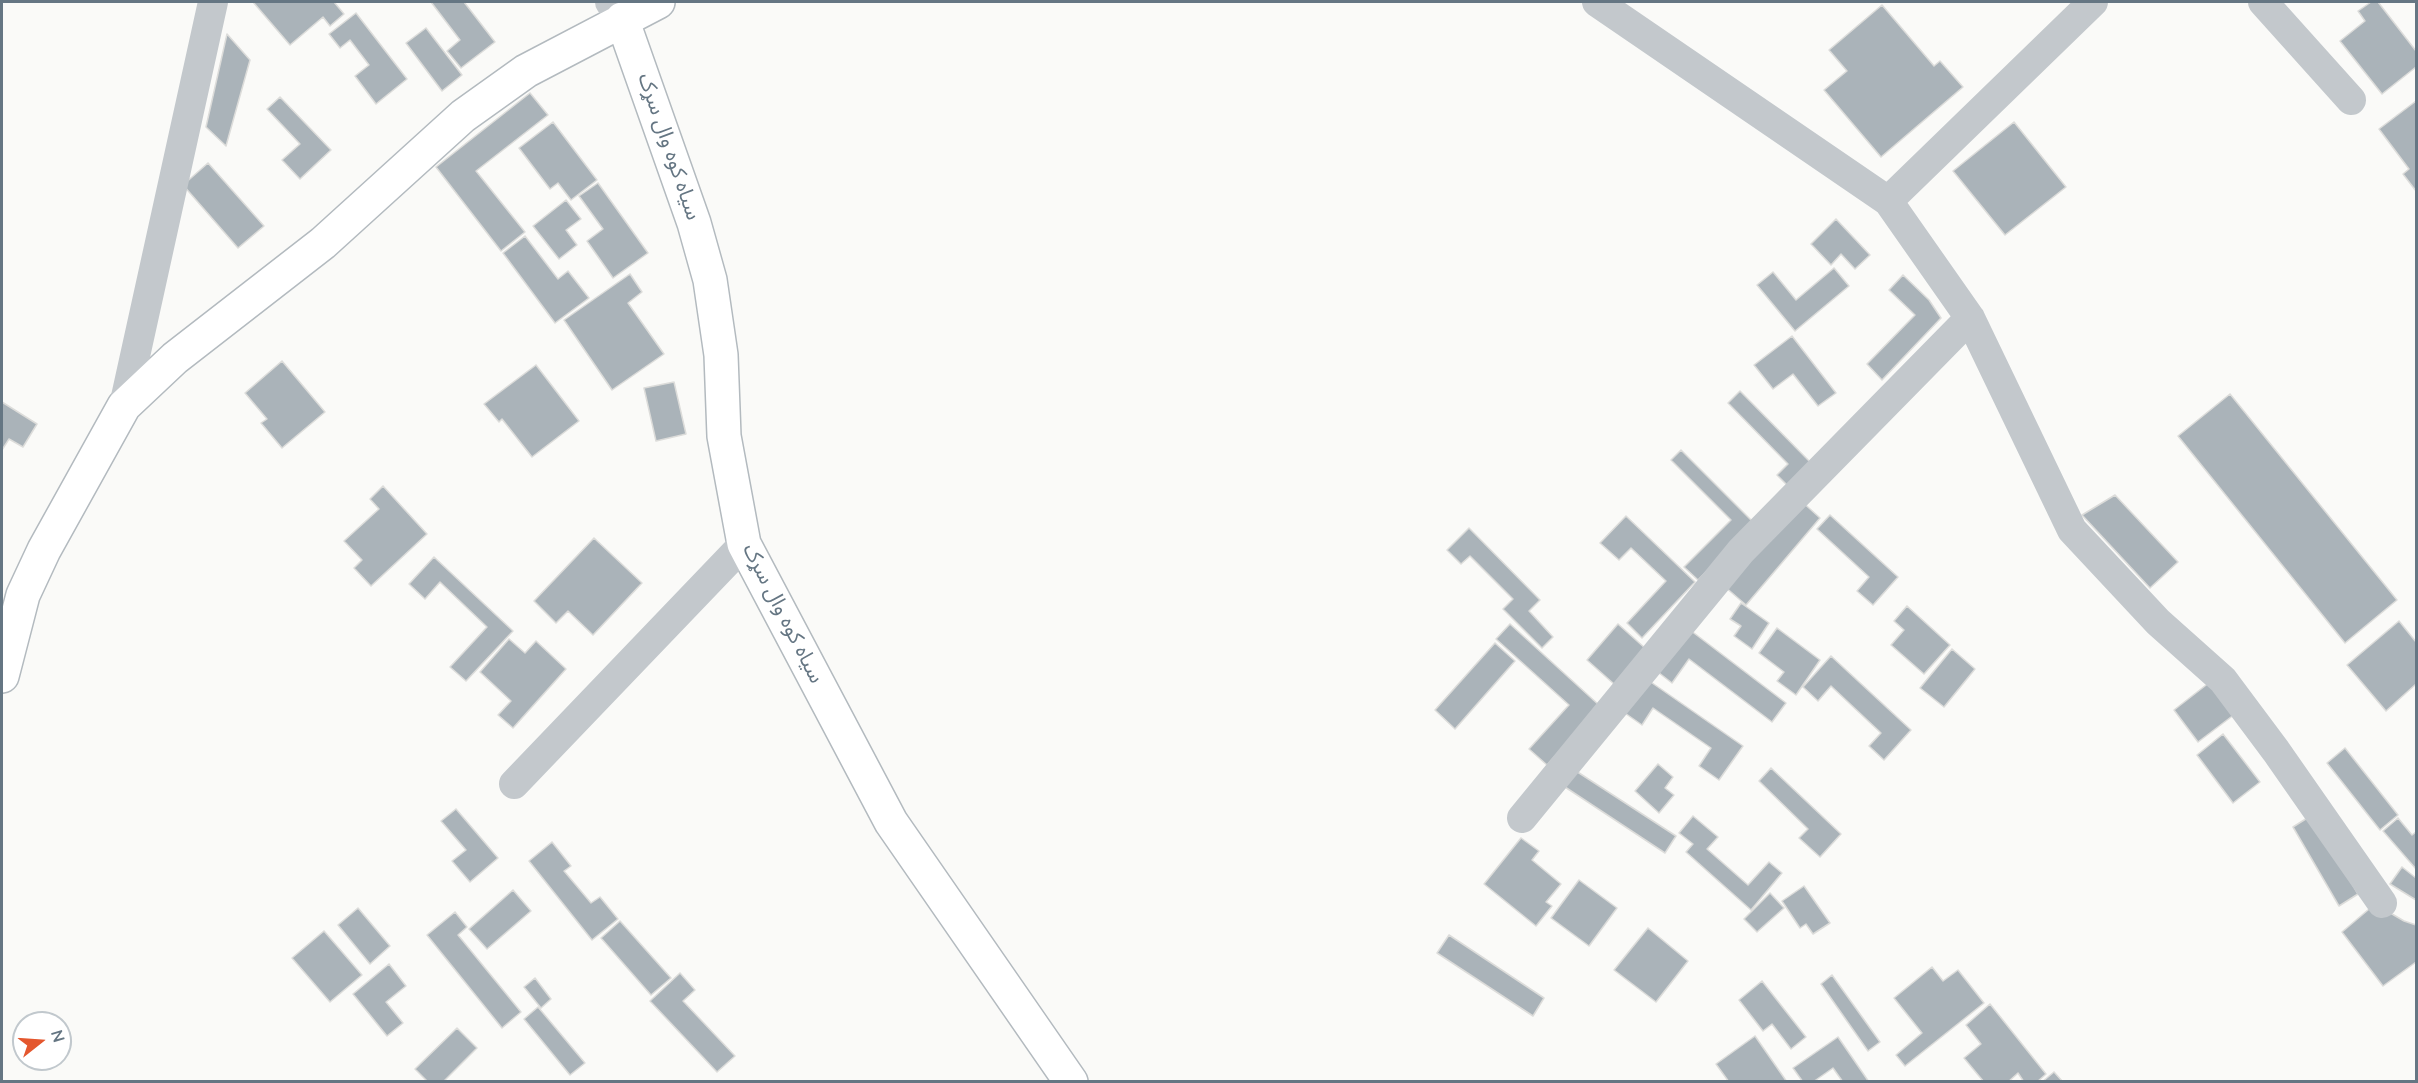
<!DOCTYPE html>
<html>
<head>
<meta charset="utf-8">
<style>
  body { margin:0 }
  #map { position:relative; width:2418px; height:1083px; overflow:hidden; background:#fafaf8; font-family:"Nunito Sans",sans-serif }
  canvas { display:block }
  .frame { position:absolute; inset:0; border:3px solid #657683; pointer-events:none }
  .north { position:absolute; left:12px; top:1011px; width:60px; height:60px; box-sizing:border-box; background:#fff; border:2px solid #c1c8cd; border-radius:50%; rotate:73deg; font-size:16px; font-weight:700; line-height:24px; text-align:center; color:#657683 }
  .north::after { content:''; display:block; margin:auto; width:21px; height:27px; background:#e4572e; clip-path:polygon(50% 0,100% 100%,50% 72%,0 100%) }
</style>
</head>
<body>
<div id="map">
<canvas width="2418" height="1083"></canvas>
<div class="frame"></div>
<div class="north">N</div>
</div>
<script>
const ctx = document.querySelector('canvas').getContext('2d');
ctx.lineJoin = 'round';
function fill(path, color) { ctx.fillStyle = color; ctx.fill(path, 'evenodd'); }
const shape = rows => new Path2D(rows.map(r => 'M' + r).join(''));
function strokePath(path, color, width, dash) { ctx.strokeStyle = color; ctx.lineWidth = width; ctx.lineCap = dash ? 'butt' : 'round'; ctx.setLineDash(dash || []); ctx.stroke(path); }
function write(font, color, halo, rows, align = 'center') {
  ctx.font = font + ' "Nunito Sans","Noto Sans Arabic",sans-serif'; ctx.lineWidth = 6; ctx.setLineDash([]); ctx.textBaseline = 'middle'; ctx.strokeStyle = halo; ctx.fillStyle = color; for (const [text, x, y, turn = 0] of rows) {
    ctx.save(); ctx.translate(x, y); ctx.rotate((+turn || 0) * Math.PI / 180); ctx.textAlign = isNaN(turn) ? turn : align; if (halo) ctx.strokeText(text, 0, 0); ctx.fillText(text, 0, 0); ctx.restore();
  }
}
const building = shape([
  [253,2,334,2,344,14,330,26,323,17,290,45,253,2],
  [431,2,464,2,495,42,461,68,447,51,460,40,431,2],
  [2371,2,2378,2,2416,51,2416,67,2382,94,2340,41,2365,21,2358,11,2371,2],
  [1882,5,1934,66,1940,61,1963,87,1881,157,1824,90,1847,71,1829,50,1882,5],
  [356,13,407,79,376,104,355,76,369,65,350,40,340,48,329,34,356,13],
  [426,28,462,75,442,91,406,43,426,28],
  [227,34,250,60,226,146,206,127,227,34],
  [530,93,548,115,476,171,525,232,501,251,436,167,530,93],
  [280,97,331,150,300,179,282,160,300,144,267,109,280,97],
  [2416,101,2416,191,2403,174,2409,169,2379,129,2416,101],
  [553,122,597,180,571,200,558,183,550,189,519,148,553,122],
  [2014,122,2066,187,2005,235,1953,171,2014,122],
  [208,163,264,226,238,248,183,185,208,163],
  [598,183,648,253,613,278,587,241,603,229,579,196,598,183],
  [566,200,581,219,566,230,577,245,559,259,533,226,566,200],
  [1836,219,1870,255,1855,269,1841,254,1831,265,1811,244,1836,219],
  [525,236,558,279,568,271,589,298,555,323,503,253,525,236],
  [1834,268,1849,286,1795,331,1757,285,1773,272,1796,300,1834,268],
  [630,274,642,292,628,303,664,354,612,390,564,320,630,274],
  [1903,275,1929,300,1941,318,1882,380,1867,364,1915,315,1889,290,1903,275],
  [1792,336,1836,393,1818,406,1793,374,1773,389,1754,365,1792,336],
  [282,361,325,412,282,448,261,423,267,419,245,393,282,361],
  [536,365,579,421,532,457,502,419,499,422,484,404,536,365],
  [674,382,686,434,656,441,644,388,674,382],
  [1740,391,1814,466,1791,489,1777,475,1788,464,1728,403,1740,391],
  [2230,394,2397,600,2345,643,2178,436,2230,394],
  [2,402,37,424,23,447,9,439,2,450,2,402],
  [1681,450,1754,523,1698,580,1684,567,1731,520,1671,460,1681,450],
  [383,486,427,534,371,586,354,568,362,560,344,541,379,509,370,499,383,486],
  [2115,495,2178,562,2150,588,2082,515,2115,495],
  [1799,499,1820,518,1746,605,1724,586,1799,499],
  [1830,515,1898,577,1873,605,1857,591,1869,577,1817,529,1830,515],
  [1626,516,1695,582,1642,638,1627,623,1666,581,1631,548,1619,560,1600,543,1626,516],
  [1469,528,1540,600,1529,611,1553,637,1542,648,1503,609,1513,599,1470,556,1461,564,1447,550,1469,528],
  [594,538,642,583,593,635,568,611,556,623,534,601,594,538],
  [434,557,513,631,466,681,450,667,487,627,440,582,425,599,409,584,434,557],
  [1741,603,1769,623,1752,649,1734,636,1741,626,1730,619,1741,603],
  [1907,606,1950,645,1924,674,1891,645,1904,630,1894,621,1907,606],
  [2399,621,2416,642,2416,684,2386,711,2347,665,2399,621],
  [1510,624,1600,706,1547,765,1529,749,1569,705,1496,639,1510,624],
  [1618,624,1646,649,1614,684,1587,660,1618,624],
  [1686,627,1786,703,1772,722,1689,659,1672,683,1654,669,1686,627],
  [1777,628,1820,660,1796,695,1777,681,1784,672,1759,653,1777,628],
  [509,639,525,653,536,641,566,669,513,728,498,715,511,701,480,672,509,639],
  [1495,643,1515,661,1455,729,1435,710,1495,643],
  [1952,649,1975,669,1944,707,1920,688,1952,649],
  [1831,656,1911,730,1884,760,1869,746,1881,733,1831,686,1818,701,1803,687,1831,656],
  [1645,678,1743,746,1719,780,1699,766,1711,748,1653,708,1642,725,1622,711,1645,678],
  [2210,682,2235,714,2198,742,2174,710,2210,682],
  [2223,734,2260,782,2233,803,2197,755,2223,734],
  [2345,748,2398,815,2380,830,2327,763,2345,748],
  [1658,764,1673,777,1665,788,1674,795,1659,813,1635,791,1658,764],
  [1771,768,1841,834,1820,857,1799,838,1808,829,1759,781,1771,768],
  [1576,771,1676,836,1665,853,1565,787,1576,771],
  [456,809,498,858,470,882,452,861,466,850,441,821,456,809],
  [2312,815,2358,894,2339,906,2293,827,2312,815],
  [1693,816,1718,837,1707,849,1748,885,1769,862,1782,873,1751,910,1686,852,1693,844,1679,833,1693,816],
  [2398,818,2412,835,2416,832,2416,869,2383,831,2398,818],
  [1521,838,1539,851,1532,860,1561,884,1546,902,1552,906,1536,926,1484,884,1521,838],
  [552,842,571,866,564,871,591,903,600,897,618,919,592,940,529,861,552,842],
  [2402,867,2416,878,2416,900,2390,884,2402,867],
  [1579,880,1617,908,1589,946,1551,918,1579,880],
  [1804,886,1830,923,1813,934,1806,924,1800,928,1782,901,1804,886],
  [513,890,531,911,487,949,469,929,513,890],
  [1770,893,1784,908,1757,932,1744,919,1770,893],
  [2375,904,2404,921,2416,925,2416,962,2383,986,2342,932,2375,904],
  [358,908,390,946,370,964,338,925,358,908],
  [455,912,467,927,458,935,521,1012,502,1028,427,935,455,912],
  [620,921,671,978,651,995,601,938,620,921],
  [1648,928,1688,961,1656,1002,1614,970,1648,928],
  [324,931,362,975,330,1002,292,958,324,931],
  [1449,935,1544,998,1533,1016,1437,953,1449,935],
  [389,964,406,986,386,1002,403,1023,387,1036,353,994,389,964],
  [1932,967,1943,981,1958,970,1984,1003,1905,1066,1896,1055,1922,1033,1894,998,1932,967],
  [680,973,695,990,683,1001,735,1056,717,1072,650,1001,680,973],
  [1832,975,1880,1042,1868,1051,1821,984,1832,975],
  [535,978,551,999,541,1008,524,987,535,978],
  [1762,981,1806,1037,1791,1049,1772,1024,1763,1031,1739,1000,1762,981],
  [1990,1004,2046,1074,2037,1082,2024,1082,2018,1073,2008,1082,1984,1082,1964,1058,1981,1044,1966,1025,1990,1004],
  [538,1007,585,1063,570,1075,524,1019,538,1007],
  [457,1028,477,1048,443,1082,428,1082,415,1069,457,1028],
  [1755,1036,1787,1082,1729,1082,1716,1064,1755,1036],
  [1838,1037,1869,1082,1843,1082,1833,1068,1813,1082,1803,1082,1793,1068,1838,1037],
  [2054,1072,2063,1082,2042,1082,2054,1072]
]);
fill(building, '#aab3b9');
strokePath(building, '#dcdcda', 1.5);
const secondary = shape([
  [622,19,694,223,710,280,721,355,724,436,744,544,891,822,1071,1082],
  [2,676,23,595,44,550,124,406,175,358,323,243,463,116,526,71,658,2]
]);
strokePath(secondary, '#b3babf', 36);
strokePath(shape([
  [610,2,622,19],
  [1597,2,1888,201,1970,318,2072,530,2158,622,2223,680,2276,751,2382,903],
  [2263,2,2351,100],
  [1888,201,2093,2],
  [124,406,213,2],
  [514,784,744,544],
  [1522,818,1741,551,1970,318]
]), '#c3c8cc', 30);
strokePath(secondary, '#fff', 33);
write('21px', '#657683', '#fff', [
  ["سیاه کوه وال سړک",668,147,71],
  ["سیاه کوه وال سړک",782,614,63]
]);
</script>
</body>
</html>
